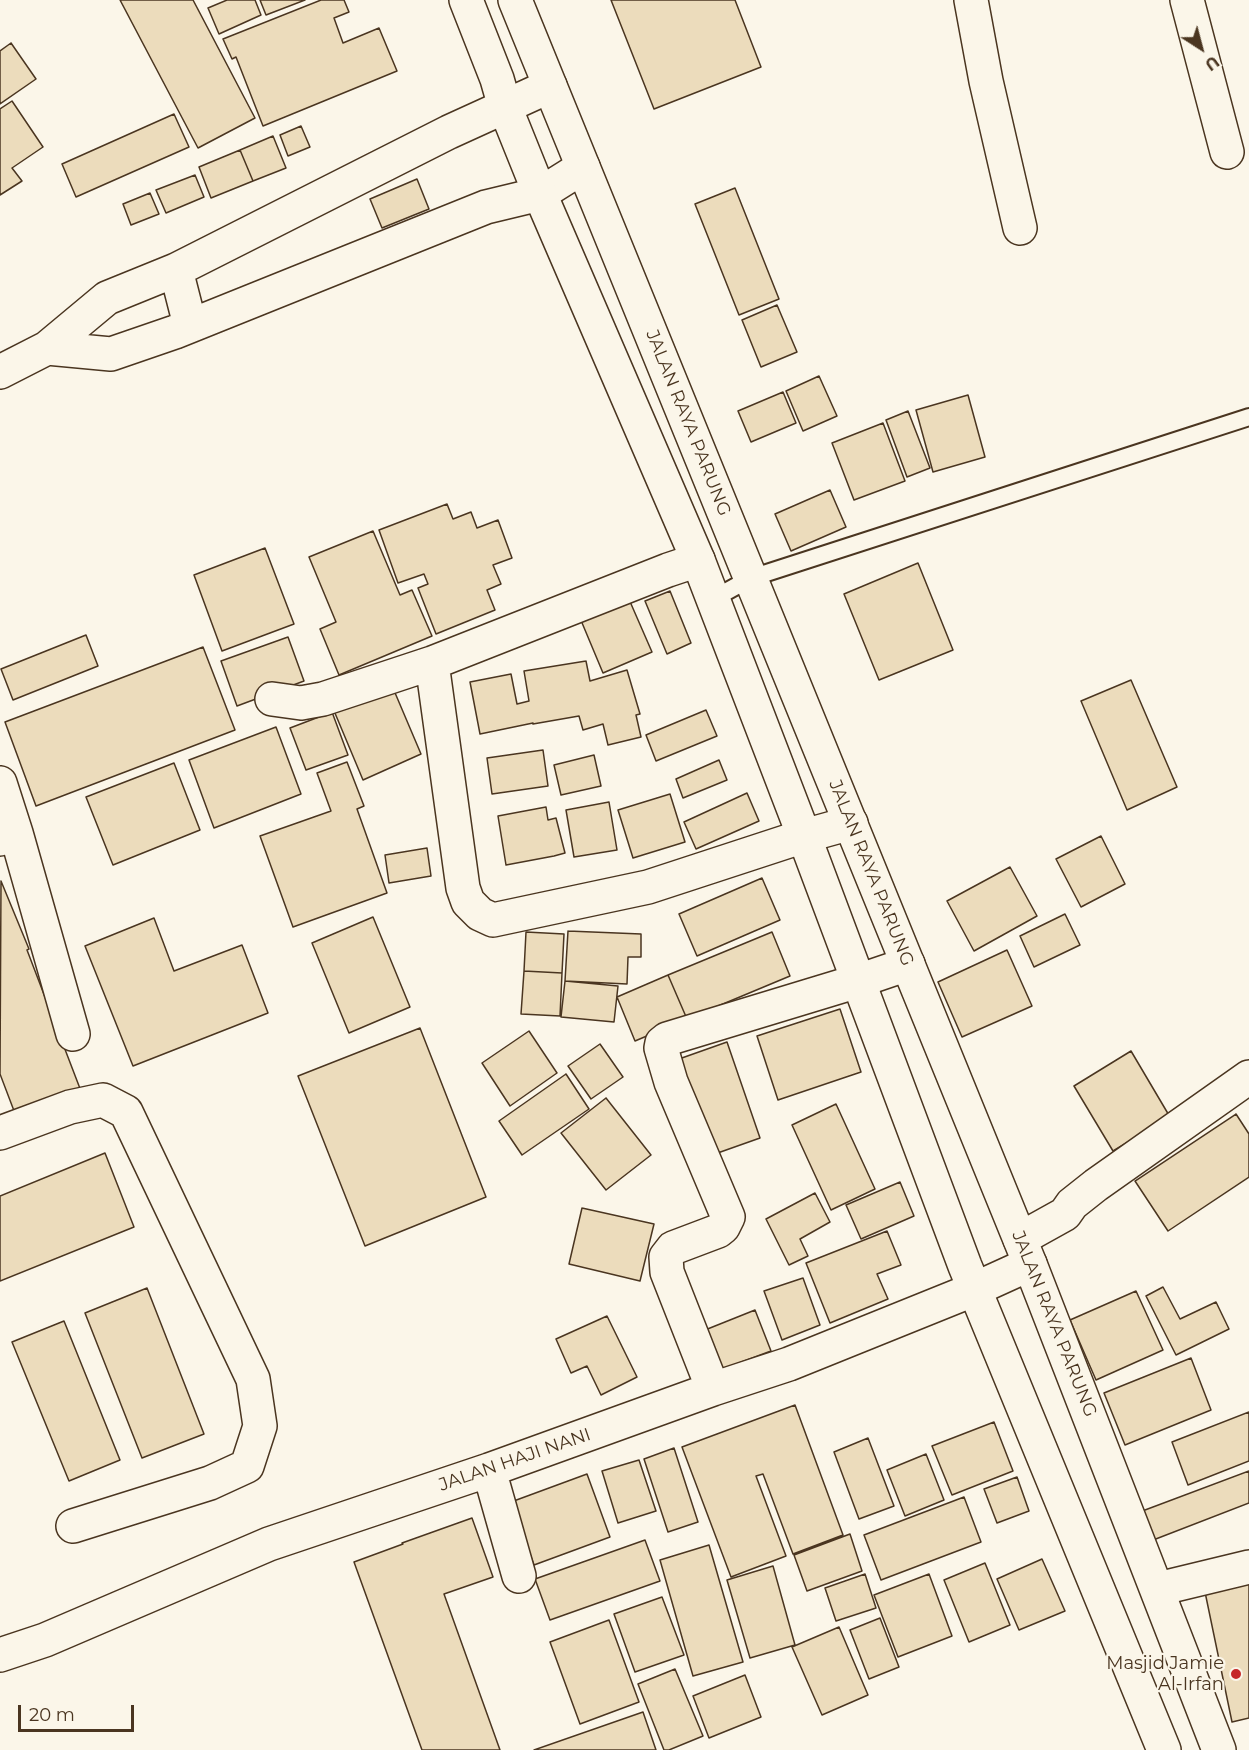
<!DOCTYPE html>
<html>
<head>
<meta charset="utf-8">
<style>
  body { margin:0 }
  #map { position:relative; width:1249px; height:1750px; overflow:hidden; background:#fbf6e9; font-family:Montserrat,sans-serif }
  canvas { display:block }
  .north { position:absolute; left:1171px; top:18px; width:60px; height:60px; -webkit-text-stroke:4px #fbf6e9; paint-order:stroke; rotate:144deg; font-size:16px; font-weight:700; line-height:24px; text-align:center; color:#4a3520 }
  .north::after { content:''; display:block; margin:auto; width:21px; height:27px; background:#4a3520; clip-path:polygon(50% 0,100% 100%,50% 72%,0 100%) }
  .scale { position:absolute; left:18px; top:1705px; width:116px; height:27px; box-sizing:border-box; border:3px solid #4a3520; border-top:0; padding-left:8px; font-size:18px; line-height:21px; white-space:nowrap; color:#4a3520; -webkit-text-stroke:4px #fbf6e9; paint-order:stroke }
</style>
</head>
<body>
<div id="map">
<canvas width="1249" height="1750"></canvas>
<div class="north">U</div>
<div class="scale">20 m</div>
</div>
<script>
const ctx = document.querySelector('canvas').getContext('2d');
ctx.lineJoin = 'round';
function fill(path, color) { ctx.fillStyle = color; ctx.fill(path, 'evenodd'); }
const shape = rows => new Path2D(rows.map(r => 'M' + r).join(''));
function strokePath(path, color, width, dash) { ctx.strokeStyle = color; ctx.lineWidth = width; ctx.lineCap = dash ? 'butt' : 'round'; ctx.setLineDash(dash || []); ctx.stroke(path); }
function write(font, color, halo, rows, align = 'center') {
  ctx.font = font + ' Montserrat,sans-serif'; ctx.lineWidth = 4.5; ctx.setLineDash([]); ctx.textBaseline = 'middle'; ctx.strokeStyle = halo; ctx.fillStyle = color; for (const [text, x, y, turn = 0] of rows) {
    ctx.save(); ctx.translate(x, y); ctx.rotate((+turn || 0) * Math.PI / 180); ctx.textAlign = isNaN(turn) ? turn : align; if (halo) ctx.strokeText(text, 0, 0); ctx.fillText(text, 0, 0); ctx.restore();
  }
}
const building = shape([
  [120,0,193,0,255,118,198,148,120,0],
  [227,0,255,0,261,15,219,34,208,8,227,0],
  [260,0,305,0,266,15,260,0],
  [321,0,344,0,349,12,334,18,343,43,379,28,397,71,263,126,236,57,232,59,223,39,321,0],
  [611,0,735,0,761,67,654,109,611,0],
  [11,43,36,79,0,104,0,51,11,43],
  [12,101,43,147,12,168,22,181,0,195,0,109,12,101],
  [174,114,189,147,76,197,62,164,174,114],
  [301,126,310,147,288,156,280,135,301,126],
  [273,136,286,168,253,181,240,150,273,136],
  [240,150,253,181,211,198,199,167,240,150],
  [195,175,204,197,166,213,156,190,195,175],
  [417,179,429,209,382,228,370,199,417,179],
  [735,188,779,299,739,315,695,204,735,188],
  [150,193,159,214,131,225,123,204,150,193],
  [777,305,797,352,761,367,742,320,777,305],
  [819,376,837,416,803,431,786,391,819,376],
  [783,392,796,423,751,442,738,411,783,392],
  [968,395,985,457,933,472,916,410,968,395],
  [908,411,930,468,907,477,886,420,908,411],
  [883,423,905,481,854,500,832,443,883,423],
  [830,490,846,527,791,551,775,514,830,490],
  [447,504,453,519,471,512,477,528,498,520,512,558,493,565,501,584,487,590,495,610,436,634,418,588,428,584,424,574,398,583,379,530,447,504],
  [373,531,400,595,412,590,432,636,339,675,320,629,336,622,309,557,373,531],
  [265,548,294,624,222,651,194,575,265,548],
  [918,563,953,650,879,680,844,594,918,563],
  [670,591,691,643,667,654,645,601,670,591],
  [628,597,652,652,603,673,580,618,628,597],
  [86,635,98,666,13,700,1,669,86,635],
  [288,637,304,681,237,706,221,661,288,637],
  [203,647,235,730,36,806,5,722,203,647],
  [586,661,590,681,627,670,640,714,636,715,641,737,608,745,603,724,583,730,579,716,533,724,533,723,480,734,470,682,511,674,517,704,529,701,524,671,586,661],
  [1131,680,1177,787,1127,810,1081,701,1131,680],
  [390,681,421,754,363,780,332,706,390,681],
  [706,710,717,736,656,761,646,735,706,710],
  [332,712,348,755,306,770,290,728,332,712],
  [276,727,301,794,214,828,189,760,276,727],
  [543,750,548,786,492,794,487,758,543,750],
  [594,755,601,786,561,795,554,765,594,755],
  [719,760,727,780,683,798,676,779,719,760],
  [347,762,364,806,357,809,387,893,293,927,260,836,331,811,317,773,347,762],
  [174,763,200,830,113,865,86,797,174,763],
  [747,793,759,821,696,849,684,822,747,793],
  [670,794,685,842,633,858,618,810,670,794],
  [609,802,617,850,574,857,566,810,609,802],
  [546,807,548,820,556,818,565,853,554,856,506,865,498,816,546,807],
  [1101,836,1125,884,1081,907,1056,859,1101,836],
  [427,848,431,876,389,883,385,855,427,848],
  [1010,867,1037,916,974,951,947,901,1010,867],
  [762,878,780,920,697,956,679,914,762,878],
  [1,881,29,949,27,950,84,1099,19,1124,0,1074,1,881],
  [1065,914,1080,945,1034,967,1020,936,1065,914],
  [373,917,410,1007,349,1033,312,943,373,917],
  [154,918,174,971,242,945,268,1013,133,1066,85,946,154,918],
  [568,931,641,934,641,957,628,957,627,984,565,981,568,931],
  [526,932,564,934,562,973,524,971,526,932],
  [772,932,790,976,687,1019,668,975,772,932],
  [1007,950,1032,1006,962,1037,938,982,1007,950],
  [524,971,562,973,560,1016,521,1014,524,971],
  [668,975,687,1019,635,1041,617,997,668,975],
  [565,981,618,986,614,1022,561,1017,565,981],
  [840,1009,861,1072,778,1100,757,1036,840,1009],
  [420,1028,486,1197,365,1246,298,1076,420,1028],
  [529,1031,557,1073,510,1106,482,1063,529,1031],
  [727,1042,760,1138,712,1155,679,1059,727,1042],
  [600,1044,623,1077,591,1099,568,1066,600,1044],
  [1131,1051,1170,1117,1113,1151,1074,1086,1131,1051],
  [566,1074,589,1109,522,1155,499,1121,566,1074],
  [606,1098,651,1155,606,1190,561,1133,606,1098],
  [836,1104,875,1189,831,1210,792,1125,836,1104],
  [1236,1114,1249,1134,1249,1177,1168,1231,1135,1181,1236,1114],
  [105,1153,134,1227,0,1281,0,1196,105,1153],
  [900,1182,914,1216,861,1239,846,1205,900,1182],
  [815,1193,830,1222,800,1239,808,1256,789,1265,766,1219,815,1193],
  [582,1208,654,1224,640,1281,569,1264,582,1208],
  [887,1231,901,1265,877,1274,888,1299,830,1323,806,1263,887,1231],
  [803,1278,820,1325,782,1340,764,1291,803,1278],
  [1163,1287,1180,1319,1216,1302,1229,1329,1176,1355,1146,1296,1163,1287],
  [147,1288,204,1434,142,1458,85,1313,147,1288],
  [1136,1291,1163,1350,1096,1380,1070,1320,1136,1291],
  [755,1310,771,1351,720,1370,705,1330,755,1310],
  [607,1316,637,1377,601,1395,587,1366,571,1373,556,1339,607,1316],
  [64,1321,120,1460,69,1481,12,1342,64,1321],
  [1191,1358,1211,1410,1125,1445,1104,1393,1191,1358],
  [795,1405,843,1535,793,1554,763,1474,756,1476,786,1556,731,1577,682,1447,795,1405],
  [1249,1412,1249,1461,1188,1485,1172,1442,1249,1412],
  [994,1422,1013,1471,952,1495,932,1446,994,1422],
  [868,1438,894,1506,859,1519,834,1452,868,1438],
  [674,1448,698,1522,668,1532,644,1459,674,1448],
  [926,1454,944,1500,905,1516,887,1470,926,1454],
  [639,1460,656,1511,618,1523,602,1471,639,1460],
  [1249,1471,1249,1503,1148,1542,1137,1513,1249,1471],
  [587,1474,610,1537,534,1565,511,1502,587,1474],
  [1017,1477,1029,1511,997,1523,984,1489,1017,1477],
  [964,1497,981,1542,881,1580,864,1535,964,1497],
  [472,1518,493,1577,444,1594,500,1750,422,1750,354,1562,403,1544,402,1543,472,1518],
  [850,1534,862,1571,807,1591,794,1555,850,1534],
  [645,1540,660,1581,550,1620,535,1579,645,1540],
  [709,1545,743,1662,693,1676,660,1560,709,1545],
  [1042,1559,1065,1611,1019,1630,997,1579,1042,1559],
  [985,1563,1010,1625,969,1642,944,1580,985,1563],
  [773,1566,795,1645,750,1658,727,1580,773,1566],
  [865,1574,876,1608,836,1621,825,1588,865,1574],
  [929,1574,952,1636,898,1657,874,1595,929,1574],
  [1249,1583,1249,1718,1232,1722,1205,1592,1249,1583],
  [662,1597,684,1655,635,1672,614,1614,662,1597],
  [880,1618,899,1667,869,1679,850,1630,880,1618],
  [609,1620,639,1702,580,1724,550,1642,609,1620],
  [839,1627,868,1695,822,1715,792,1647,839,1627],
  [675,1669,703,1736,669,1750,664,1750,638,1684,675,1669],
  [745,1675,761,1717,709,1738,693,1696,745,1675],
  [643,1712,656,1750,534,1750,643,1712]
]);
fill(building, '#ecdcbc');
strokePath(building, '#4a3520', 1.5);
const lane = shape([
  [713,599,751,578,1249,417]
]);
const street = shape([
  [971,0,986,81,1020,228],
  [1187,0,1227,152],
  [176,270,190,325],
  [47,348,111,354,175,332,486,207,540,194,583,167],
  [0,372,47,348,107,298,176,270,449,132,550,86],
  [432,663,463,888,468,902,480,914,493,920,648,887,804,836,851,823],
  [272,699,301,703,323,699,432,663,668,570,698,560],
  [0,783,16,833,0,839],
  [16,833,73,1034],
  [0,1133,70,1107,103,1100,126,1112,253,1379,260,1426,247,1466,210,1483,73,1526],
  [1020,1239,1065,1214,1072,1204,1096,1185,1249,1077],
  [713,1389,667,1272,666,1257,673,1248,718,1231,723,1227,728,1217,671,1082,661,1048,662,1043,667,1039,858,981,908,964],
  [489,1470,519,1576],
  [1158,1589,1249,1567],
  [0,1655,45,1640,269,1544,489,1470,713,1389,789,1364,975,1289,1030,1264]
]);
const highway = shape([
  [466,0,497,79,505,107,540,194,698,560,804,836,965,1266,1164,1750],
  [515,0,1030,1264,1219,1750]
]);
strokePath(lane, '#4a3520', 20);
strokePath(street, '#4a3520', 36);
strokePath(highway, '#4a3520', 36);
strokePath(lane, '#fbf6e9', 16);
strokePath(street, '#fbf6e9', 33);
strokePath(highway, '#fbf6e9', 33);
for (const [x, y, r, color] of [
  [1236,1674,6,"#c62828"]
]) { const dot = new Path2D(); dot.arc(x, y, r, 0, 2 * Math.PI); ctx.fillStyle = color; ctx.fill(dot); strokePath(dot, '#fbf6e9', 2); }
write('18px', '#4a3520', '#fbf6e9', [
  ["JALAN RAYA PARUNG",688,423,68],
  ["JALAN RAYA PARUNG",871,873,68],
  ["JALAN RAYA PARUNG",1054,1324,68],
  ["JALAN HAJI NANI",515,1460,-19]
]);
write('18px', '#4a3520', '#fbf6e9', [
  ["Masjid Jamie",1224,1664],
  ["Al-Irfan",1224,1685]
], 'right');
</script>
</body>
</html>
